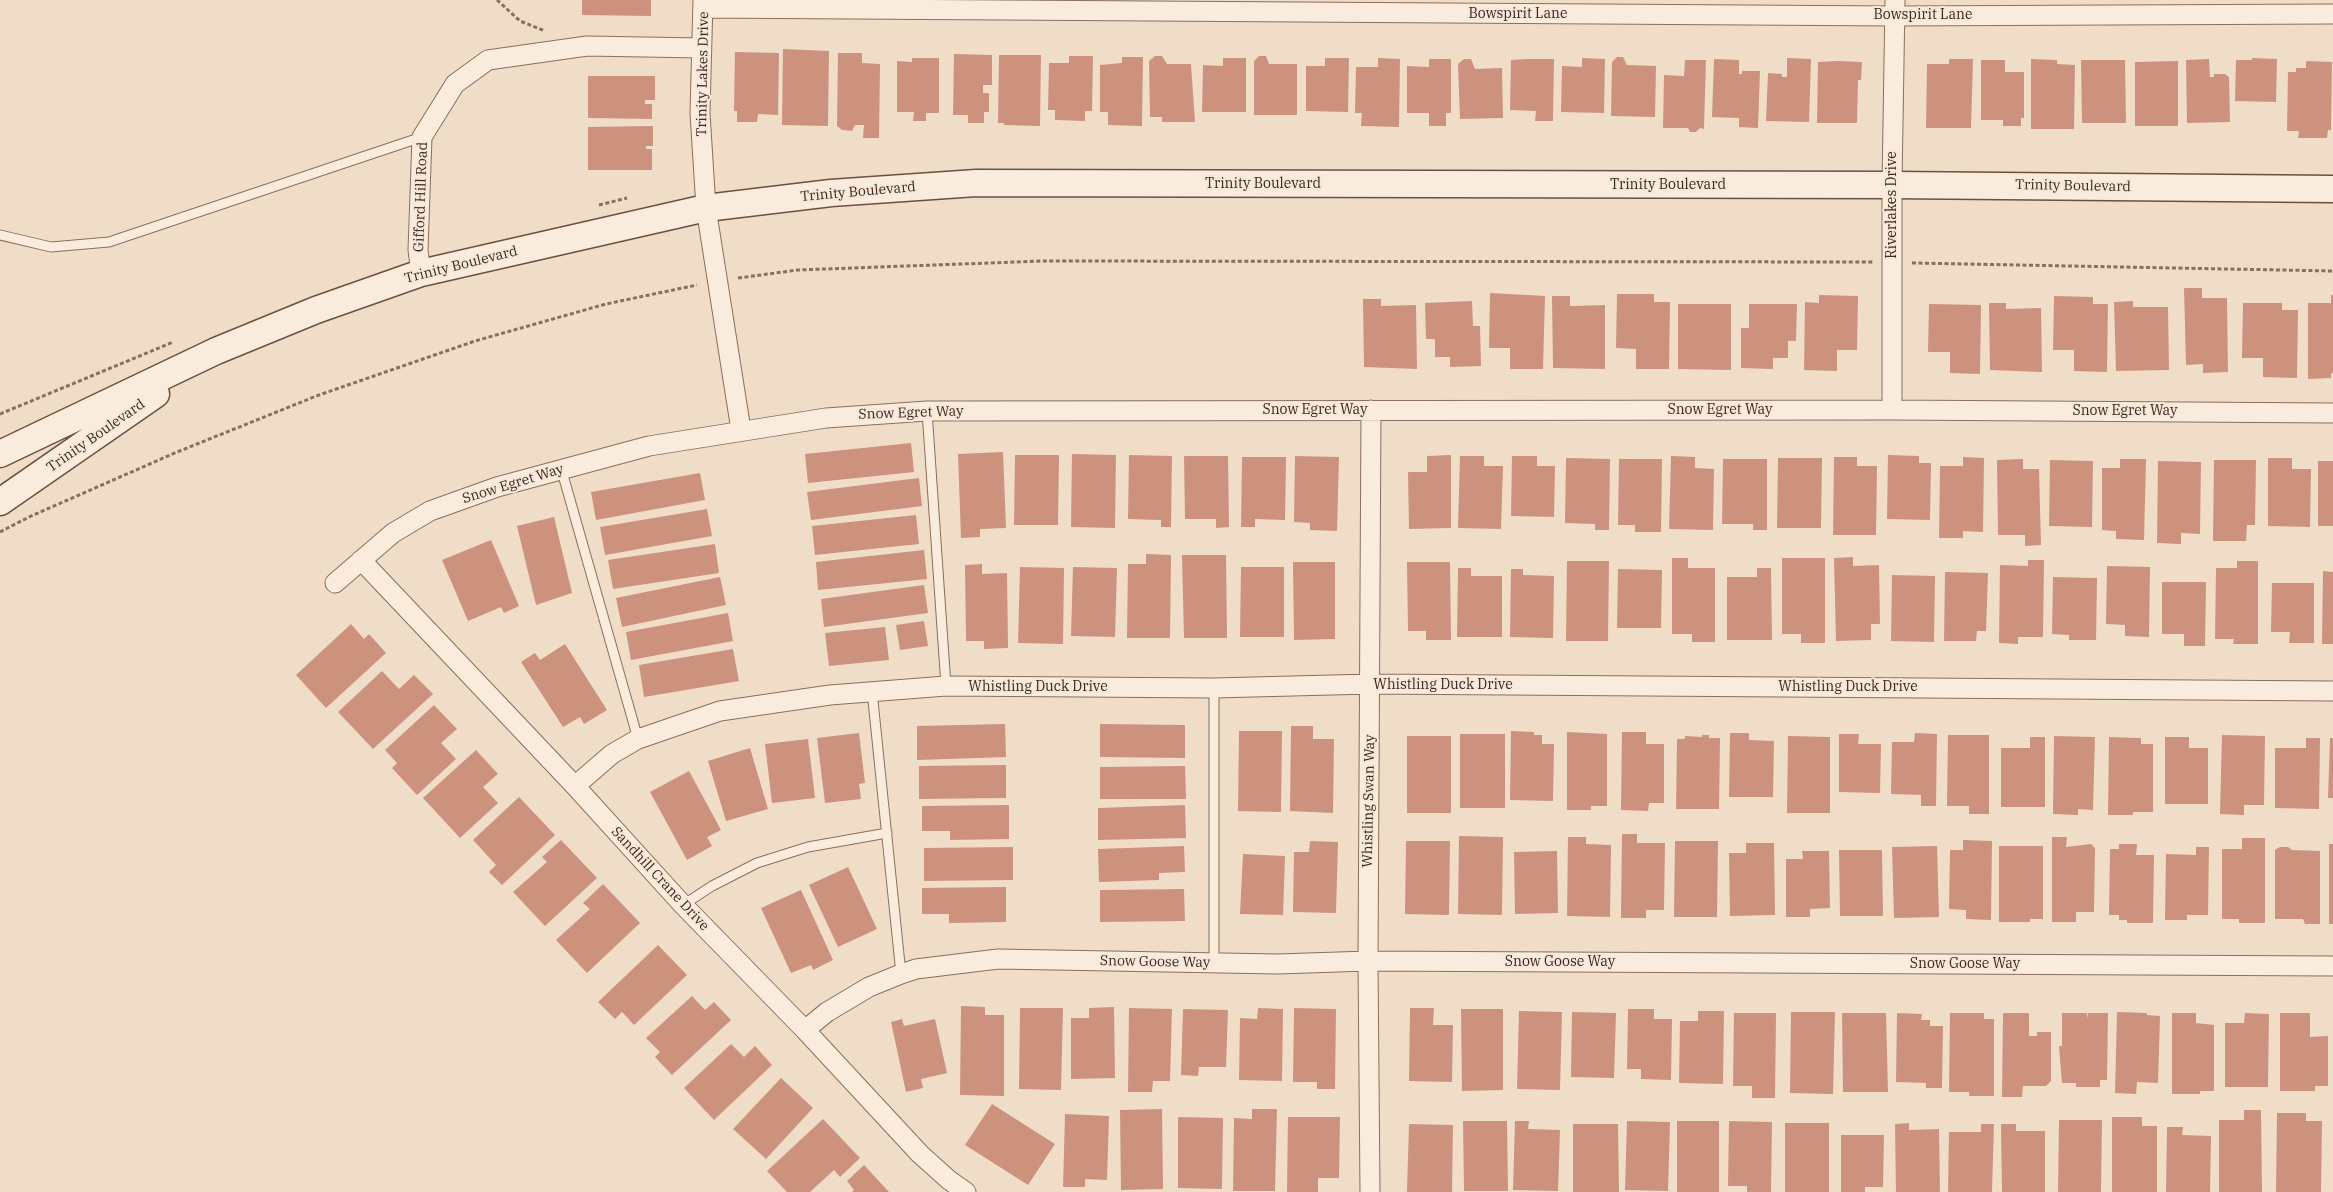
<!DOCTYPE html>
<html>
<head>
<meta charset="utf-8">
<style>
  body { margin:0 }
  canvas { display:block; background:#efddc8 }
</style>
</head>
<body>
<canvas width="2333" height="1192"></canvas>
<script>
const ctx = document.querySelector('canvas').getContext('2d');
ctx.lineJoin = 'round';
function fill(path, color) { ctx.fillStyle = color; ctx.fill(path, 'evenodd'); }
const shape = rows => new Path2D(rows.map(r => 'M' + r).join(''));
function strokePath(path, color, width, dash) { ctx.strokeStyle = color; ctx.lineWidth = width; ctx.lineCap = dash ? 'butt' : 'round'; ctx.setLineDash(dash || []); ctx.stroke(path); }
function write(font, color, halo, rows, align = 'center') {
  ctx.font = font + ' "IBM Plex Serif",serif'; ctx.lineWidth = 4; ctx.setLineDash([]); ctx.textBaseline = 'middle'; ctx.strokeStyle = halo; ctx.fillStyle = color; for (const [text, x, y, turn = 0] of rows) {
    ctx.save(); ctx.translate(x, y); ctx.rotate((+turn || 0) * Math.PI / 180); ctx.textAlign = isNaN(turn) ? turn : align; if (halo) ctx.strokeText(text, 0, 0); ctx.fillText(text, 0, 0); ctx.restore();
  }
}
fill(shape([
  [582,0,651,0,651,16,582,15],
  [783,49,829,51,828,126,782,125],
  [735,52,779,53,778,115,758,114,757,122,737,122,737,111,734,111],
  [838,53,862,53,862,63,880,64,879,138,863,138,864,125,855,125,852,131,842,130,837,126],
  [954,54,992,55,992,85,983,85,983,93,989,93,989,112,984,112,984,123,968,123,968,115,953,115],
  [999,55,1041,55,1040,126,1004,125,1004,123,998,123],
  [1069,56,1093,56,1092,111,1085,111,1085,121,1055,120,1055,110,1048,110,1049,63,1069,63],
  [1155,56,1162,56,1167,64,1191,64,1195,122,1162,122,1162,117,1150,117,1149,61],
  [1259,56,1266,56,1269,64,1297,64,1297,115,1254,115,1254,61],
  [1122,57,1143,57,1142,126,1108,125,1108,112,1100,112,1100,65,1122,63],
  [1617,57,1623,57,1627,65,1656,66,1655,117,1611,116,1612,62],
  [912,58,939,58,939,113,926,113,926,121,913,121,914,112,897,112,897,61,912,62],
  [1223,58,1246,58,1246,112,1202,112,1203,65,1223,66],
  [1325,58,1349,58,1348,112,1306,111,1306,66,1325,66],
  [1378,58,1400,59,1399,127,1361,126,1362,113,1355,113,1356,67,1378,67],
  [1582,58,1605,59,1604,113,1561,112,1562,66,1582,67],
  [1787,58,1811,59,1809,122,1766,121,1768,73,1782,74,1782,77,1787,77],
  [2252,58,2277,59,2276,102,2235,101,2236,60,2252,60],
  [1429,59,1451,59,1451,113,1446,113,1446,126,1429,126,1429,113,1407,113,1407,66,1429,67],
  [1464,59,1471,59,1475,69,1502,68,1503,118,1460,119,1458,64],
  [1526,59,1554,59,1553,121,1535,121,1536,111,1510,110,1511,60],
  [1714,59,1739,60,1739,74,1742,74,1742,71,1760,71,1758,128,1739,127,1739,118,1712,117],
  [1949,59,1973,59,1971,128,1926,128,1927,64,1949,64],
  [2031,59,2057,60,2057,64,2075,65,2074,129,2031,129],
  [2209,59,2210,77,2214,77,2214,74,2225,74,2229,77,2230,122,2187,123,2186,60],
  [1685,60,1706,60,1704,129,1700,128,1696,132,1690,132,1688,128,1663,128,1664,75,1684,76],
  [1981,60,2005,60,2005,72,2024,72,2024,118,2021,118,2021,126,2003,126,2003,120,1981,120],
  [2081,60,2125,60,2126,123,2082,123],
  [1838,61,1862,62,1861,80,1858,80,1857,123,1817,123,1818,62],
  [2178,61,2178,126,2135,126,2135,62],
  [2306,61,2332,62,2331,130,2328,130,2327,138,2298,138,2299,131,2287,131,2288,72,2296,72,2296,68,2306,68],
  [588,76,655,76,655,100,645,100,645,104,652,104,652,119,588,118],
  [653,126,653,146,646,146,646,149,652,149,652,170,588,170,588,127],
  [2184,288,2202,288,2202,298,2227,298,2228,372,2203,373,2203,364,2186,365],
  [1490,293,1545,296,1543,369,1510,369,1510,348,1489,348],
  [1617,294,1654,294,1654,302,1670,302,1669,369,1636,369,1636,349,1616,348],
  [1819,295,1858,296,1857,350,1837,350,1837,371,1804,370,1805,302,1819,303],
  [2331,295,2333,295,2333,373,2331,373,2331,378,2308,379,2308,303,2331,303],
  [1552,296,1570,296,1570,306,1605,305,1605,369,1553,368],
  [2054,296,2093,297,2093,304,2108,304,2107,372,2074,371,2074,350,2053,350],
  [1363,299,1381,299,1381,306,1416,305,1417,369,1364,367],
  [1472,301,1473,326,1480,326,1481,366,1450,367,1450,357,1435,357,1435,339,1426,339,1425,303],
  [2133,301,2133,307,2168,307,2169,370,2116,371,2114,302],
  [1989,303,2006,303,2006,309,2041,308,2042,372,1990,370],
  [2243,303,2282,303,2282,310,2298,310,2297,378,2263,377,2263,358,2242,358],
  [1678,304,1731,304,1731,370,1678,369],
  [1749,304,1797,304,1796,341,1788,341,1788,358,1773,358,1773,369,1741,368,1741,328,1749,328],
  [1929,304,1981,305,1980,374,1950,373,1950,352,1928,352],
  [911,443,914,472,808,483,805,454],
  [1003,452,1006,528,980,529,980,537,961,538,958,454],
  [1072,454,1116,455,1115,528,1071,527],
  [1015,455,1059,455,1058,525,1014,525],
  [1129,455,1172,456,1171,527,1161,527,1161,520,1128,519],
  [1451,455,1451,528,1409,529,1408,472,1427,472,1427,456],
  [1888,455,1919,456,1919,463,1931,463,1930,520,1887,519],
  [1184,456,1228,456,1229,527,1216,528,1216,519,1185,519],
  [1295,456,1339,457,1337,531,1310,530,1310,523,1294,522],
  [1460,456,1484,456,1484,466,1503,466,1501,529,1458,528],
  [1512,456,1537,456,1537,466,1555,466,1554,517,1511,516],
  [1671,456,1695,457,1695,468,1714,469,1713,530,1669,529],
  [1242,457,1286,457,1285,520,1255,519,1255,527,1241,527],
  [1834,457,1857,457,1857,466,1877,466,1876,535,1833,535],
  [1963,457,1984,458,1983,532,1963,531,1963,538,1939,538,1940,466,1963,466],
  [1566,458,1610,459,1609,530,1595,530,1595,524,1565,523],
  [1778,458,1822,458,1821,528,1777,528],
  [2268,458,2292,458,2292,469,2311,469,2310,527,2268,526],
  [1619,459,1662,459,1661,532,1635,532,1635,525,1618,525],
  [1723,459,1767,459,1767,530,1753,530,1753,524,1722,524],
  [2023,459,2023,469,2039,469,2041,545,2025,546,2025,535,1998,535,1997,460],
  [2120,459,2146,459,2144,540,2116,539,2116,531,2102,530,2102,468,2120,468],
  [2050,460,2093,461,2092,527,2049,526],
  [2214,460,2256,460,2255,525,2247,525,2246,541,2213,541],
  [2158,461,2201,462,2200,534,2181,533,2181,544,2157,543],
  [2318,461,2333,461,2333,526,2318,526],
  [700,473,705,500,596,520,591,492],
  [919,478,922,506,811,520,807,492],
  [707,509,712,536,605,555,600,527],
  [916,515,919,544,815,555,812,526],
  [554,517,572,593,536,605,517,526],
  [491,540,519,606,504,613,501,607,468,621,442,560],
  [715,544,719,573,613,589,608,560],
  [924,550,927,579,818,590,816,562],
  [1146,554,1171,555,1170,638,1127,638,1128,564,1146,564],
  [1182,555,1226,555,1227,638,1184,638],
  [1853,557,1853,566,1879,565,1880,624,1871,624,1871,640,1836,641,1834,558],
  [1672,558,1688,558,1688,568,1715,568,1715,642,1692,642,1692,634,1672,634],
  [1782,558,1825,558,1825,643,1801,643,1801,634,1782,634],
  [2028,560,2044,560,2043,637,2018,637,2018,644,1999,643,2000,565,2028,566],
  [1567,561,1609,561,1608,641,1566,641],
  [2237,561,2258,561,2258,644,2233,644,2234,639,2215,639,2216,568,2237,568],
  [1293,562,1335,562,1335,639,1294,640],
  [1407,562,1450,562,1451,640,1426,640,1426,631,1408,631],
  [982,564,982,574,1007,573,1008,648,984,649,984,641,966,641,965,565],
  [2107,566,2150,567,2149,637,2125,636,2125,625,2106,624],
  [1020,567,1064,568,1063,644,1018,643],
  [1073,567,1117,568,1115,637,1071,636],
  [1241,567,1284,567,1284,637,1240,637],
  [1458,568,1471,568,1471,576,1502,576,1502,637,1457,637],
  [1757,568,1771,568,1772,640,1727,640,1727,577,1757,577],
  [1511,569,1523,569,1523,575,1554,576,1553,638,1510,637],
  [1618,569,1662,570,1661,628,1617,628],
  [2323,571,2333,572,2333,644,2322,644],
  [1945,572,1988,573,1986,631,1977,631,1976,641,1944,641],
  [1892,575,1935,576,1934,642,1891,641],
  [720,577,726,605,622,627,616,598],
  [2053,577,2097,578,2096,640,2069,640,2069,635,2052,634],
  [2162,582,2206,582,2205,646,2184,646,2184,634,2162,634],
  [2272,583,2314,583,2314,643,2289,643,2290,632,2271,632],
  [924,585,928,613,824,627,821,599],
  [728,613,733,641,631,660,626,632],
  [924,621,928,646,900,650,896,625],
  [351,624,364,639,369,634,386,653,326,708,296,675],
  [885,627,889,660,829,666,825,633],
  [565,644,607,710,584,724,580,717,563,727,521,662,535,653,540,660],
  [733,649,739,681,644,697,639,665],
  [382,671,399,689,414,675,433,694,373,749,338,712],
  [434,705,457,729,441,743,456,759,417,795,392,768,397,763,385,750],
  [1005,724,1006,757,917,760,917,726],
  [1100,724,1185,725,1185,758,1100,757],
  [1291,726,1313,726,1313,739,1334,739,1333,813,1290,811],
  [1239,731,1282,731,1281,812,1238,811],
  [1511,731,1534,732,1534,735,1542,735,1542,744,1554,744,1553,801,1510,800],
  [1567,732,1607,734,1607,806,1591,806,1591,810,1567,810],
  [1622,732,1646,732,1646,744,1664,744,1664,803,1649,803,1648,811,1621,810],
  [859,733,865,783,859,784,861,799,825,803,817,738],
  [1730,733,1749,733,1749,740,1774,741,1773,797,1729,797],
  [1915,733,1937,734,1936,806,1921,806,1921,795,1891,794,1892,742,1914,742],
  [1460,734,1505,734,1505,808,1460,808],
  [1839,734,1859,734,1858,744,1881,744,1880,793,1839,792],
  [1702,735,1709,735,1709,738,1720,738,1719,809,1676,809,1677,739,1685,739,1685,736,1702,737],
  [1948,735,1989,735,1989,814,1969,814,1969,806,1947,806],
  [2222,735,2265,736,2264,805,2244,805,2244,815,2220,814],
  [1407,736,1451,736,1451,813,1407,813],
  [1788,736,1830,737,1830,813,1787,813],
  [2054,736,2095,737,2093,810,2078,809,2078,815,2053,814],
  [2030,737,2045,737,2045,807,2001,807,2001,748,2030,748],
  [2109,737,2141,738,2141,744,2153,744,2153,812,2133,812,2133,815,2108,815],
  [2165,737,2189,737,2189,748,2208,748,2208,804,2165,804],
  [2306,738,2320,738,2319,809,2275,808,2275,748,2306,748],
  [2330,738,2333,738,2333,798,2328,798],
  [808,739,815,798,772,803,765,744],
  [750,748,768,809,726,821,708,761],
  [476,750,498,774,483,787,498,803,460,838,423,798],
  [1006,765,1006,798,919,799,919,766],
  [1185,766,1186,799,1100,799,1100,767],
  [689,771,721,830,707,837,712,846,687,860,650,792],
  [519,797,555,835,502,885,489,872,496,865,473,840],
  [1009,805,1009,839,950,840,950,831,922,831,922,806],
  [1185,805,1186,838,1098,840,1098,808],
  [1622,834,1637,834,1637,843,1665,843,1664,910,1646,910,1646,918,1621,918],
  [1459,836,1503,837,1502,915,1458,914],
  [1568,837,1586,837,1586,844,1611,845,1610,917,1567,916],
  [2052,837,2067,837,2066,847,2091,844,2095,848,2094,912,2076,912,2076,922,2052,922],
  [2242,838,2265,838,2265,923,2239,923,2239,919,2222,919,2222,849,2242,849],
  [561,840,597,878,545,926,513,892,547,862,542,857],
  [1963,840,1992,841,1991,920,1966,919,1966,910,1949,909,1950,850,1963,850],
  [1310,841,1338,842,1336,913,1293,912,1294,852,1309,852],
  [1406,841,1450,841,1449,915,1405,914],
  [1675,841,1718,841,1717,917,1674,917],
  [1746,843,1774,843,1775,915,1730,916,1729,853,1746,853],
  [2119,844,2137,844,2136,855,2154,855,2153,923,2127,923,2127,920,2119,920,2119,915,2109,915,2110,849,2119,849],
  [2329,844,2333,844,2333,924,2329,924],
  [1184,846,1185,872,1159,873,1159,880,1099,882,1098,849],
  [1937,846,1939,917,1894,918,1892,847],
  [1999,846,2043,846,2043,919,2030,919,2030,922,1999,922],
  [1013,847,1013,880,924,881,924,848],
  [2196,847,2209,847,2208,915,2187,915,2187,920,2165,920,2166,854,2196,855],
  [2280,847,2288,847,2292,850,2320,851,2320,924,2305,924,2303,919,2275,919,2275,850],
  [1839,850,1882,850,1883,916,1840,916],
  [1557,851,1558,913,1515,914,1514,852],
  [1802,851,1829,851,1830,908,1810,909,1810,917,1786,917,1786,859,1803,859],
  [1243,854,1285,856,1283,915,1240,914],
  [848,867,877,929,838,947,809,885],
  [603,884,640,923,587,973,556,940,590,909,583,903],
  [1006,887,1006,922,949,923,949,914,922,914,922,888],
  [1184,889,1185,921,1100,922,1100,890],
  [801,890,833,960,813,970,811,965,791,973,761,908],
  [658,945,687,975,634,1025,622,1012,615,1019,598,1002],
  [692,996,705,1010,714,1002,731,1020,672,1075,655,1057,660,1052,646,1038],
  [961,1006,985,1007,985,1015,1004,1015,1004,1096,960,1095],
  [1114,1007,1115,1078,1071,1079,1071,1018,1089,1018,1089,1008],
  [1020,1008,1063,1008,1061,1090,1019,1089],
  [1129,1008,1172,1009,1170,1081,1153,1081,1152,1092,1128,1092],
  [1258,1008,1283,1009,1282,1081,1239,1080,1240,1018,1257,1019],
  [1294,1008,1336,1009,1335,1089,1317,1089,1317,1082,1293,1082],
  [1410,1008,1434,1008,1433,1025,1453,1025,1452,1082,1409,1081],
  [1183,1009,1228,1010,1226,1067,1199,1067,1198,1076,1181,1075],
  [1461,1009,1503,1009,1503,1090,1462,1091],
  [1628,1009,1654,1009,1654,1019,1672,1019,1671,1080,1641,1079,1641,1069,1627,1069],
  [1519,1011,1562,1012,1560,1090,1517,1089],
  [1698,1011,1724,1011,1723,1084,1679,1083,1680,1021,1698,1021],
  [1572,1012,1616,1013,1614,1078,1571,1077],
  [1791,1012,1835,1012,1833,1094,1790,1093],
  [2117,1012,2147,1013,2147,1015,2160,1016,2158,1083,2137,1082,2136,1094,2115,1093],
  [1734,1013,1776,1013,1775,1098,1752,1098,1752,1086,1733,1086],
  [1842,1013,1886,1013,1888,1092,1843,1092],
  [1897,1013,1922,1014,1921,1020,1930,1020,1930,1026,1943,1026,1942,1088,1926,1088,1926,1083,1896,1082],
  [1950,1013,1984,1013,1984,1019,1994,1019,1994,1096,1969,1096,1969,1092,1949,1092],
  [2003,1013,2029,1013,2029,1036,2037,1036,2037,1032,2051,1032,2051,1081,2046,1086,2023,1086,2022,1097,2002,1097],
  [2062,1013,2087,1013,2088,1020,2088,1013,2108,1013,2107,1080,2100,1080,2100,1087,2076,1087,2076,1083,2062,1083,2059,1046,2062,1046],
  [2172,1013,2196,1013,2196,1023,2214,1025,2214,1091,2200,1091,2200,1094,2172,1094],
  [2245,1013,2269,1014,2268,1087,2225,1087,2225,1023,2244,1023],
  [2280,1013,2310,1013,2310,1037,2328,1036,2328,1086,2315,1086,2315,1091,2280,1091],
  [902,1019,904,1026,935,1019,947,1073,921,1079,923,1088,906,1092,891,1022],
  [731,1044,744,1057,755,1046,772,1065,714,1120,684,1088],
  [781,1078,813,1108,766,1159,733,1129],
  [992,1104,1055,1144,1028,1185,965,1145],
  [1162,1109,1163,1189,1121,1190,1120,1110],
  [1252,1109,1277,1109,1275,1191,1233,1191,1234,1118,1252,1119],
  [2244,1110,2261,1110,2262,1192,2219,1192,2219,1120,2244,1120],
  [2277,1113,2306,1113,2306,1121,2322,1121,2321,1192,2276,1192],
  [1065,1114,1109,1116,1107,1180,1085,1179,1085,1187,1063,1187],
  [1178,1117,1223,1118,1222,1189,1178,1188],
  [1288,1117,1340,1117,1339,1178,1318,1178,1318,1192,1287,1192],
  [2112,1117,2142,1117,2142,1126,2157,1126,2157,1192,2112,1192],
  [823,1119,860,1158,840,1177,834,1170,810,1192,787,1192,767,1171],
  [2059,1120,2102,1120,2101,1192,2058,1192],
  [1463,1121,1507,1121,1508,1191,1464,1191],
  [1515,1121,1529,1121,1528,1129,1560,1130,1558,1191,1513,1190],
  [1627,1121,1670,1122,1668,1191,1625,1190],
  [1677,1121,1719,1121,1719,1192,1677,1192],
  [1729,1121,1772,1122,1771,1192,1747,1192,1747,1186,1728,1186],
  [1785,1123,1829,1123,1829,1192,1785,1192],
  [1909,1123,1909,1130,1939,1129,1940,1192,1896,1192,1895,1124],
  [1409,1124,1453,1125,1452,1192,1407,1192],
  [1573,1124,1618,1124,1619,1192,1573,1192],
  [1981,1124,1994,1124,1992,1192,1948,1192,1949,1132,1981,1132],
  [2001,1124,2016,1124,2016,1131,2045,1131,2045,1192,2002,1192],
  [2167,1127,2183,1127,2182,1135,2211,1136,2210,1192,2166,1192],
  [1841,1135,1884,1135,1883,1187,1865,1187,1865,1192,1841,1192],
  [864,1165,889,1192,852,1192,854,1190,847,1181]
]), '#cd927e');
const service = shape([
  [0,235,51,247,109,242,422,137],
  [927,411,946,686],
  [561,468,638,739],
  [1214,688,1214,962],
  [872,691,901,974],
  [683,905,712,886,757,863,808,847,887,833]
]);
const minor = shape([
  [703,0,700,113,706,208,741,430],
  [703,8,1895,16,2333,14],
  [421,273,418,250,422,137,455,84,488,60,587,46,701,48],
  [1892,410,1892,185,1895,0],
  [361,560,575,786,683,905,805,1030,920,1154,949,1180,966,1192],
  [335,583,393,533,430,511,497,487,649,446,826,418,927,411,1892,410,2333,413],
  [575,786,612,754,638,739,720,711,830,695,946,686,1214,688,1371,684,2333,691],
  [805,1030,827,1012,869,987,901,974,916,969,998,959,1278,964,1368,961,2333,966],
  [1370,1192,1368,961,1371,410]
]);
const secondary = shape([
  [0,454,216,351,316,310,421,273,706,208,831,193,976,183,1892,185,2333,189],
  [0,502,156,394]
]);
strokePath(service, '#8b6e5d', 11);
strokePath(minor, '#8b6e5d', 21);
strokePath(secondary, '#6d4f40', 29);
strokePath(shape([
  [497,0,520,21,545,31],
  [599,205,627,198],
  [1912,263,2333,271],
  [738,278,798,270,1043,261,1873,262],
  [0,414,173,342],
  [0,532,29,517,177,452,319,395,475,341,606,304,697,285]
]), '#8b6e5d', 3, [4, 2.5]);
strokePath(service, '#f9ecdc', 9);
strokePath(minor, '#f9ecdc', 19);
strokePath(secondary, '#f9ecdc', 26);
write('14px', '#3c2920', '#f6e8d8', [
  ["Bowspirit Lane",1518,14],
  ["Bowspirit Lane",1923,15],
  ["Trinity Lakes Drive",703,74,-89],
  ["Trinity Boulevard",1263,184],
  ["Trinity Boulevard",1668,185],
  ["Trinity Boulevard",2073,186,1],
  ["Trinity Boulevard",858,192,-5],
  ["Gifford Hill Road",421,197,-88],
  ["Riverlakes Drive",1892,205,-90],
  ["Trinity Boulevard",461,265,-14],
  ["Snow Egret Way",1315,410],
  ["Snow Egret Way",1720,410],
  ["Snow Egret Way",2125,411],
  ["Snow Egret Way",911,413,-2],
  ["Trinity Boulevard",96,436,-35],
  ["Snow Egret Way",513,484,-17],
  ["Whistling Duck Drive",1443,685],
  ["Whistling Duck Drive",1038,687],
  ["Whistling Duck Drive",1848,687],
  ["Whistling Swan Way",1369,801,-89],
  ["Sandhill Crane Drive",660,879,47],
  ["Snow Goose Way",1155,962,1],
  ["Snow Goose Way",1560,962],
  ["Snow Goose Way",1965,964]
]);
</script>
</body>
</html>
